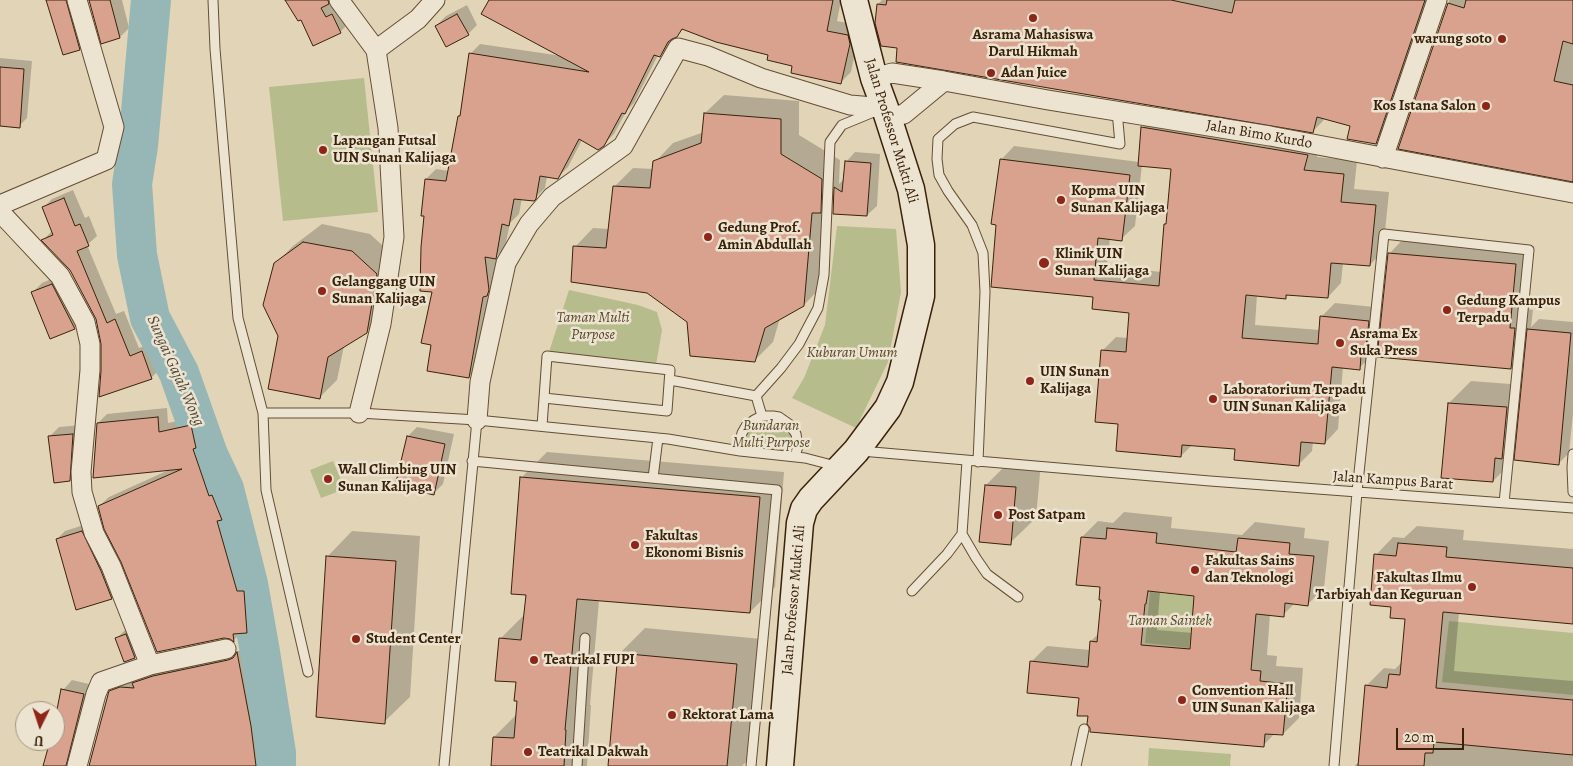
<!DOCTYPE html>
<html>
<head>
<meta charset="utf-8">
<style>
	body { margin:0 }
	#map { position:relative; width:1573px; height:766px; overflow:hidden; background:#e2d4b7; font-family:Alegreya,serif }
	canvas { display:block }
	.north { position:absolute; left:15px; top:701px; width:50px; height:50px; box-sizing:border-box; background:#ece3d0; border:1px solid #a59681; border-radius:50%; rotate:184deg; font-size:14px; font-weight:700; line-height:20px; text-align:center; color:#3a220a }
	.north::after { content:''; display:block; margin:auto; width:18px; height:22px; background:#8f2418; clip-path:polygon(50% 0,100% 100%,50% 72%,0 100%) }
	.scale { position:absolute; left:1396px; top:728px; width:68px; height:22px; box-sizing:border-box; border:2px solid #3a220a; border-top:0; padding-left:6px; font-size:15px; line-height:18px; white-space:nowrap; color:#3a220a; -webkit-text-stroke:4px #ece3d0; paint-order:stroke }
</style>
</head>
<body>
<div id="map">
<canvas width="1573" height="766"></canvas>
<div class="north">U</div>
<div class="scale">20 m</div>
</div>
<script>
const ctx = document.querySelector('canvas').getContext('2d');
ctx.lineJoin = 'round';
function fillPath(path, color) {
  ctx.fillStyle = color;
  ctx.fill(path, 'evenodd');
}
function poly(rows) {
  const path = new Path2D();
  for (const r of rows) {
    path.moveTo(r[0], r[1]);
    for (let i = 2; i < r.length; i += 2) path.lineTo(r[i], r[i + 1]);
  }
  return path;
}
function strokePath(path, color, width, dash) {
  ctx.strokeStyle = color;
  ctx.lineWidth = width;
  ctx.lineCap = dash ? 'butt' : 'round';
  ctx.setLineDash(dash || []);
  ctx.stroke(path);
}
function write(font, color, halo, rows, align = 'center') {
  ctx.font = font + ' Alegreya,serif';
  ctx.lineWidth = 5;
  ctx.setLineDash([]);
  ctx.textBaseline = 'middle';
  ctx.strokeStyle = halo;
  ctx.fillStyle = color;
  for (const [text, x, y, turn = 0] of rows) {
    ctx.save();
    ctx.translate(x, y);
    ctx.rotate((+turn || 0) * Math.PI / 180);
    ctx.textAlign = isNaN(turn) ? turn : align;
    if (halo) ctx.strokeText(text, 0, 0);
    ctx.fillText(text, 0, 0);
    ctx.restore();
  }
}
fillPath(poly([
	[364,78,378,212,283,221,269,87],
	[837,226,896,229,901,292,888,362,856,428,792,398,804,378,825,325],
	[569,290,638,305,657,312,662,330,656,365,549,352],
	[773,416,794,432,794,455,741,449,747,426],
	[333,461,345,489,321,498,310,470],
	[1150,592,1220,599,1218,619,1192,617,1189,648,1145,643],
	[1449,621,1573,633,1573,695,1442,682],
	[1149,748,1231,754,1230,766,1148,766]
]), '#b7bc8c');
fillPath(poly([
	[47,0,78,0,89,39,79,49],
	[90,0,122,0,129,28,120,37],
	[287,0,331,0,350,22,340,32,301,18],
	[490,0,841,0,837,21,857,25,859,33,851,72,841,82,769,54,684,28,675,37,670,46,660,56,658,55,634,103,627,110,614,134,603,145,582,140,568,167,557,178,547,176,545,188,533,200,522,198,519,214,510,223,505,247,496,257,498,279,479,367,469,377,433,344,433,291,426,179,436,169,449,171,459,116,462,114,470,54,480,44,562,56],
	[882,0,1431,0,1386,132,1375,143,1352,125,1324,118,1323,121,1313,131,899,47,878,4],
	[1449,0,1573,0,1573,180,1449,4],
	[467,5,477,25,468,34,436,26,446,16],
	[0,58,32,61,27,118,19,126,0,124],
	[724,95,799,101,799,135,840,160,839,184,845,178,846,162,855,152,880,154,877,206,867,215,835,197,829,203,822,286,804,305,780,318,773,342,754,361,688,321,647,292,575,247,593,228,609,229,614,187,633,168,654,169,655,162,673,143,704,132,705,113],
	[1156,114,1321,141,1317,157,1357,161,1354,189,1389,192,1383,251,1370,265,1343,263,1341,283,1328,297,1289,294,1285,298,1257,295,1255,325,1320,330,1321,317,1335,303,1384,308,1390,253,1408,234,1534,246,1528,309,1533,310,1531,327,1539,319,1573,322,1573,414,1569,453,1559,463,1515,459,1493,481,1449,403,1471,381,1523,385,1526,352,1510,368,1381,338,1374,345,1373,355,1359,368,1343,367,1338,429,1325,443,1313,442,1312,451,1299,464,1236,448,1192,445,1181,456,1120,423,1103,350,1116,337,1128,338,1130,312,1094,295,1001,160,1014,146,1139,162,1143,127],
	[1142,165,1173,168,1168,222,1165,224,1161,272,1107,266,1110,238,1121,239,1135,226],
	[73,190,85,218,89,216,97,236,87,245,116,314,124,311,139,348,152,343,160,369,151,378,102,344,97,319,71,270,43,240,53,230,43,208,52,199],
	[322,224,370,234,394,256,385,314,366,332,344,346,337,380,319,398,275,264,293,246],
	[61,275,84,319,74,328,32,293,42,283],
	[167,408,168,423,201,416,205,438,203,440,218,487,221,486,230,509,227,513,247,582,253,582,256,623,247,632,242,632,234,640,99,506,109,497,171,469,98,423,107,414],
	[82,425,79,470,70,480,50,436,59,427],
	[417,427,454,434,443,484,433,494,408,436],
	[547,452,784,472,775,587,750,612,599,600,590,705,591,705,587,766,492,766,494,737,517,714,517,681,500,639,525,614,527,594,521,478],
	[1011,460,1041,462,1036,518,1010,543,986,485],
	[1124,512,1172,517,1171,528,1242,535,1255,522,1305,528,1304,538,1329,541,1324,588,1308,604,1295,603,1283,615,1270,614,1267,655,1277,656,1276,666,1303,668,1299,718,1283,734,1275,733,1263,746,1089,715,1080,697,1032,661,1047,646,1090,650,1091,641,1099,633,1102,599,1102,586,1082,537,1098,521,1113,523],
	[1160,591,1196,595,1193,633,1157,630],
	[90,523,120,590,111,598,57,539,65,531],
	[1417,526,1464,530,1463,540,1573,549,1573,622,1459,612,1454,671,1573,681,1573,766,1354,766,1360,761,1366,686,1384,668,1395,669,1402,662,1406,618,1392,606,1376,555,1393,537,1404,538],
	[352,531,420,536,410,697,384,722,327,557],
	[645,628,762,639,750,758,742,766,609,766,619,654],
	[126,629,144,647,135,657,117,638],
	[246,645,259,716,265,759,259,766,90,766,111,692,120,682,130,679,138,679,143,674,163,667,239,651],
	[72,680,93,685,80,766,44,766,51,741,55,741,55,726,63,690]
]), '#0003');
strokePath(poly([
	[151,0,138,146,132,184,137,255,150,318,179,373,208,455,224,489,248,584,260,652,276,753,276,766]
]), '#96b7b5', 40);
const building = poly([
	[46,0,66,0,80,50,63,55,46,0],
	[89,0,110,0,120,38,101,44,89,0],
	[285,0,328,0,329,4,321,8,326,17,332,14,341,33,313,46,301,20,298,21,285,0],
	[489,0,833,0,827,31,848,35,850,44,841,84,791,73,792,66,767,60,768,55,716,42,682,29,677,37,672,39,668,42,660,57,654,55,625,114,622,113,604,146,598,150,579,139,558,179,540,176,536,199,534,201,514,199,509,226,502,224,496,259,485,257,489,290,487,296,483,297,469,378,427,371,431,345,421,343,432,292,420,291,421,247,424,216,421,216,425,179,446,181,458,116,460,116,469,53,589,72,481,14,489,0],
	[887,0,1171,0,1232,13,1235,0,1425,0,1376,144,1347,139,1350,126,1317,117,1313,133,896,62,897,48,881,46,875,23,877,4,886,5,887,0],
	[1466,0,1573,0,1573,44,1563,41,1554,81,1573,85,1573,182,1398,149,1448,3,1464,8,1466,0],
	[457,14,469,35,446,47,435,26,457,14],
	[0,67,24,69,20,128,0,126,0,67],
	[704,113,781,119,781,154,822,179,821,213,812,213,804,306,765,328,755,362,690,356,687,322,647,293,571,282,573,246,606,248,613,186,650,188,653,161,701,143,704,113],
	[1141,127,1308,155,1304,170,1344,174,1341,202,1376,205,1370,266,1331,263,1328,298,1286,295,1286,299,1246,295,1242,338,1318,344,1320,316,1369,321,1365,356,1361,355,1360,370,1332,367,1325,444,1301,442,1299,466,1234,460,1235,449,1182,445,1181,457,1116,451,1118,424,1095,422,1101,350,1126,352,1129,313,1092,309,1093,297,991,287,996,225,991,224,1000,159,1130,175,1122,241,1098,238,1094,280,1159,286,1164,224,1166,224,1171,169,1138,166,1141,127],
	[845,161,871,163,867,216,833,214,834,187,842,192,845,161],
	[64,198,75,226,80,224,89,246,77,251,107,323,115,319,130,356,142,351,152,379,99,397,101,371,101,344,96,319,70,270,41,240,53,235,42,207,64,198],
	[303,242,352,251,377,274,367,333,328,357,320,399,268,389,278,336,263,305,274,263,303,242],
	[1388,253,1516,264,1510,328,1515,328,1511,369,1377,357,1388,253],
	[52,284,75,329,50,339,31,292,52,284],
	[1527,329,1571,333,1559,465,1514,460,1527,329],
	[1448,403,1507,407,1502,459,1495,458,1493,482,1441,478,1448,403],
	[158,417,159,432,191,425,196,448,193,449,209,496,212,495,222,520,217,521,237,591,244,591,247,633,233,634,234,642,230,639,224,638,157,652,121,562,104,529,98,506,182,469,93,478,97,423,158,417],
	[73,434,70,481,54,483,48,436,73,434],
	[407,436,445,444,434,495,395,486,407,436],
	[520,477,760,497,750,613,577,599,565,730,566,730,564,766,491,766,493,737,514,738,517,701,514,701,516,682,495,681,499,638,521,640,526,595,511,594,520,477],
	[985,485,1016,487,1011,545,979,542,985,485],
	[1107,528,1157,533,1156,543,1236,552,1238,538,1290,543,1289,554,1314,556,1308,606,1285,603,1284,617,1256,614,1251,670,1261,671,1260,681,1288,684,1283,735,1265,734,1264,747,1090,732,1090,728,1087,724,1088,716,1077,716,1079,698,1027,693,1030,661,1088,667,1090,641,1097,642,1101,600,1099,600,1100,587,1076,585,1081,537,1106,539,1107,528],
	[1148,591,1194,596,1190,649,1141,645,1145,604,1146,604,1148,591],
	[82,531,101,571,112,599,76,610,56,539,82,531],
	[1398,543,1447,547,1446,557,1573,568,1573,624,1443,612,1436,688,1573,700,1573,755,1434,742,1433,753,1425,753,1424,766,1358,766,1365,685,1387,688,1389,674,1400,675,1405,619,1390,618,1391,607,1370,605,1374,554,1396,556,1398,543],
	[326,556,396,561,385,724,316,717,326,556],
	[126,634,135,658,124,662,115,638,126,634],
	[237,652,251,726,256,766,89,766,109,691,120,687,134,688,132,683,153,676,228,660,233,658,237,652],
	[618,653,737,664,727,766,608,766,618,653],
	[61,689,84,694,66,766,43,766,50,741,55,741,55,720,61,689]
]);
fillPath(building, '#d8a28e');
strokePath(building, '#3a220a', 1);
const service = poly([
	[213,0,215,49,238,318,263,413,266,490,308,672],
	[670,380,756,396,781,368,799,344,818,308,824,275,830,142,842,125,876,111],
	[756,396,762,416],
	[263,413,359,413,477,420,668,439,740,451,805,458,836,466],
	[542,426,544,398,667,411,670,370,547,356,544,398],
	[740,451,740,442,742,433,746,426,754,420,762,416,773,416,779,417,789,424,796,434,798,446,795,457],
	[861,451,1210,481,1573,508],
	[1573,454,1572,467,1573,492],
	[472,461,777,490,751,766],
	[967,461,962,534,976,558,987,574,1018,597],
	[978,462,985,292,983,253,972,225,948,191,939,175,937,159,938,139,955,124,973,117,1120,144,1117,111],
	[653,478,658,438],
	[912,591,947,554,962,534],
	[444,766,477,420],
	[577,766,585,638],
	[1076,766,1084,729],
	[1334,766,1357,492,1384,234,1529,250,1504,503]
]);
const minor = poly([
	[339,0,376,50,388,128,394,237,381,324,359,413],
	[376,50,418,19,435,0],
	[874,78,892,73,944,81,1048,100,1270,136,1573,193],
	[887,118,904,114,944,81],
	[1383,158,1437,0],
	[0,205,106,160,114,127,77,0],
	[0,212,60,276,85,322,90,344,90,370,81,472,82,492,94,533,111,566,150,665],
	[477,420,480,382,506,263,529,224,552,197,623,146,678,48,708,56,761,78,850,105,885,108],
	[77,766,96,694,101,682,150,665,226,649]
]);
const secondary = poly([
	[780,766,800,523,804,509,811,499,856,451,888,408,900,382,921,296,921,245,911,189,885,108,874,78,854,0]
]);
strokePath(service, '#644e35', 11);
strokePath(minor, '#644e35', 21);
strokePath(secondary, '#3a220a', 29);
strokePath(service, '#ece3d0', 9);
strokePath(minor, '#ece3d0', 19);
strokePath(secondary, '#ece3d0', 26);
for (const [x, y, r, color] of [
	[1033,18,5,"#8f2418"],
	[1502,39,5,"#8f2418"],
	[991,73,5,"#8f2418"],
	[1486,106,5,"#8f2418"],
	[323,150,5,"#8f2418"],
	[1061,200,5,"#8f2418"],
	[708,237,5,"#8f2418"],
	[1044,263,6,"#8f2418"],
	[322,291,5,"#8f2418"],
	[1447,310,5,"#8f2418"],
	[1340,343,5,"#8f2418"],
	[1030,381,5,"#8f2418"],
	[1213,399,5,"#8f2418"],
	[328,479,5,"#8f2418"],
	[998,515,5,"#8f2418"],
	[635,545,5,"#8f2418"],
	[1195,570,5,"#8f2418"],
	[1472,587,5,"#8f2418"],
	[356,639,5,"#8f2418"],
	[534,660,5,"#8f2418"],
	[1182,700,5,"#8f2418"],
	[672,715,5,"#8f2418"],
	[528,752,5,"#8f2418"]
]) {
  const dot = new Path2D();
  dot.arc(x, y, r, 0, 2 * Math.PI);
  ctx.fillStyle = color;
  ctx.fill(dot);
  strokePath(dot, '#ece3d0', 2);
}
write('bold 15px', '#3a220a', '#ece3d0', [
	["Asrama Mahasiswa",1033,35,"center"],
	["Darul Hikmah",1033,52,"center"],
	["warung soto",1492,39,"right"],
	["Adan Juice",1001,73],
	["Kos Istana Salon",1476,106,"right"],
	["Lapangan Futsal",333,141],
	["UIN Sunan Kalijaga",333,158],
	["Kopma UIN",1071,191],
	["Sunan Kalijaga",1071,208],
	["Gedung Prof.",718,228],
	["Amin Abdullah",718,245],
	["Klinik UIN",1055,254],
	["Sunan Kalijaga",1055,271],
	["Gelanggang UIN",332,282],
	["Sunan Kalijaga",332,299],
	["Gedung Kampus",1457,301],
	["Terpadu",1457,318],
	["Asrama Ex",1350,334],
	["Suka Press",1350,351],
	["UIN Sunan",1040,372],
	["Kalijaga",1040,389],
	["Laboratorium Terpadu",1223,390],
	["UIN Sunan Kalijaga",1223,407],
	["Wall Climbing UIN",338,470],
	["Sunan Kalijaga",338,487],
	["Post Satpam",1008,515],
	["Fakultas",645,536],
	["Ekonomi Bisnis",645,553],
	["Fakultas Sains",1205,561],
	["dan Teknologi",1205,578],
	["Fakultas Ilmu",1462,578,"right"],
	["Tarbiyah dan Keguruan",1462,595,"right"],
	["Student Center",366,639],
	["Teatrikal FUPI",544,660],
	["Convention Hall",1192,691],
	["UIN Sunan Kalijaga",1192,708],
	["Rektorat Lama",682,715],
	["Teatrikal Dakwah",538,752]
], 'left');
write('15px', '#3a220a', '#ece3d0', [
	["Jalan Professor Mukti Ali",891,131,73],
	["Jalan Bimo Kurdo",1259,135,10],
	["Jalan Kampus Barat",1393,481,4],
	["Jalan Professor Mukti Ali",794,600,-85]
]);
write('italic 15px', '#59482a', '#ece3d0', [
	["Taman Multi",593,318],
	["Purpose",593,335],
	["Kuburan Umum",852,353],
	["Bundaran",771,426],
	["Multi Purpose",771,443],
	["Taman Saintek",1170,621]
]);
write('italic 16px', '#514735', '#ece3d0', [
	["Sungai Gajah Wong",175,371,66]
]);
</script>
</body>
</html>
